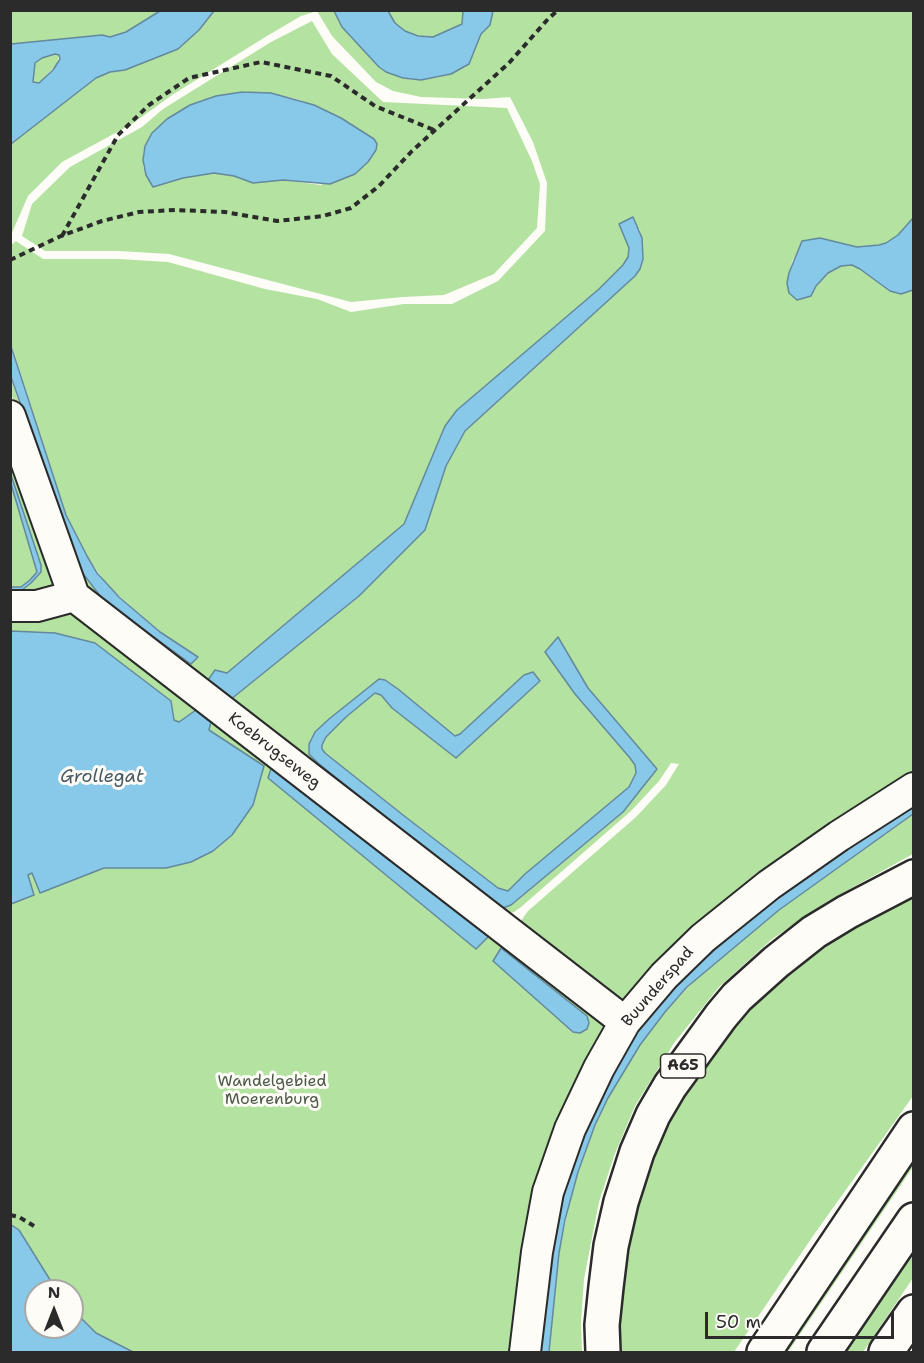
<!DOCTYPE html>
<html>
<head>
<meta charset="utf-8">
<style>
	body { margin:0 }
	#map { position:relative; width:924px; height:1363px; overflow:hidden; background:#fdfcf7; font-family:"Shantell Sans",sans-serif }
	canvas { display:block }
	.frame { position:absolute; inset:0; border:12px solid #2b2b2b; pointer-events:none }
	.north { position:absolute; left:24px; top:1279px; width:60px; height:60px; box-sizing:border-box; background:#fdfcf7; border:2px solid #a9a8a5; border-radius:50%; rotate:0deg; font-size:16px; font-weight:700; line-height:24px; text-align:center; color:#2b2b2b }
	.north::after { content:''; display:block; margin:auto; width:21px; height:27px; background:#2b2b2b; clip-path:polygon(50% 0,100% 100%,50% 72%,0 100%) }
	.scale { position:absolute; left:705px; top:1312px; width:189px; height:27px; box-sizing:border-box; border:3px solid #2b2b2b; border-top:0; padding-left:8px; font-size:18px; line-height:21px; white-space:nowrap; color:#2b2b2b; -webkit-text-stroke:4px #fdfcf7; paint-order:stroke }
</style>
</head>
<body>
<div id="map">
<canvas width="924" height="1363"></canvas>
<div class="frame"></div>
<div class="north">N</div>
<div class="scale">50 m</div>
</div>
<script>
const ctx = document.querySelector('canvas').getContext('2d');
ctx.lineJoin = 'round';
function fillPath(path, color) {
  ctx.fillStyle = color;
  ctx.fill(path, 'evenodd');
}
function poly(rows) {
  const path = new Path2D();
  for (const r of rows) {
    path.moveTo(r[0], r[1]);
    for (let i = 2; i < r.length; i += 2) path.lineTo(r[i], r[i + 1]);
  }
  return path;
}
function strokePath(path, color, width, dash) {
  ctx.strokeStyle = color;
  ctx.lineWidth = width;
  ctx.lineCap = dash ? 'butt' : 'round';
  ctx.setLineDash(dash || []);
  ctx.stroke(path);
}
function write(font, color, halo, rows, align = 'center') {
  ctx.font = font + ' "Shantell Sans",sans-serif';
  ctx.lineWidth = 6;
  ctx.setLineDash([]);
  ctx.textBaseline = 'middle';
  ctx.strokeStyle = halo;
  ctx.fillStyle = color;
  for (const [text, x, y, turn = 0] of rows) {
    ctx.save();
    ctx.translate(x, y);
    ctx.rotate((+turn || 0) * Math.PI / 180);
    ctx.textAlign = isNaN(turn) ? turn : align;
    if (halo) ctx.strokeText(text, 0, 0);
    ctx.fillText(text, 0, 0);
    ctx.restore();
  }
}
fillPath(poly([
	[10,11,160,11,126,32,110,38,102,35,11,44],
	[214,11,334,11,335,14,386,72,412,80,441,77,469,64,481,34,490,25,493,11,913,11,913,218,898,235,886,243,879,245,857,247,820,238,799,248,792,262,787,283,811,296,816,286,828,273,841,266,852,265,860,269,890,291,901,294,913,290,913,778,623,1004,518,925,528,911,636,817,666,785,679,764,671,763,659,781,631,811,521,907,514,912,504,915,92,596,63,546,11,393,10,377,46,478,104,601,178,656,198,657,160,632,107,585,87,556,66,515,11,343,11,245,16,241,43,259,119,259,168,262,265,289,317,299,351,312,404,304,452,304,498,281,545,231,547,183,533,142,510,97,483,99,421,97,393,91,376,82,332,36,317,11,301,16,267,36,172,95,132,124,62,162,28,196,11,235,11,144,96,78,110,72,125,70,178,49,199,30],
	[640,229,643,259,640,269,635,276,465,431,446,466,425,530,359,596,230,700,208,681,215,671,227,673,405,524,445,426,457,410,599,289,623,265,628,257,629,248,626,238],
	[558,637,588,688,657,769,623,812,511,905,447,867,318,763,312,757,308,750,311,738,329,719,385,680,455,736,460,734,533,672,540,682,456,758,392,708,381,695,375,693,346,717,326,737,322,745,322,749,325,753,403,815,498,888,508,891,525,874,629,787,637,773,635,765,630,758,575,694,545,652],
	[388,11,463,11,462,24,433,38,418,36,405,31,395,23],
	[312,21,332,54,383,102,507,108,532,161,540,184,537,228,494,274,444,295,403,297,351,302,169,254,119,251,45,251,22,236,32,204,70,167,142,127,163,109,271,42],
	[242,92,271,93,300,100,341,118,374,139,377,144,321,185,283,180,253,183,234,176,214,173,183,178,153,187,143,167,143,153,152,133,167,119,190,105,216,96],
	[51,55,59,55,57,64,39,83,36,84,32,80,35,63,42,58],
	[10,437,52,575,51,580,61,598,611,1021,518,1352,11,1352],
	[36,1291,72,1291,72,1327,36,1327],
	[913,814,913,854,828,901,772,939,719,987,674,1043,635,1106,614,1156,599,1202,584,1279,581,1321,582,1352,549,1352,559,1253,573,1188,598,1117,613,1088,640,1045,665,1012,694,981,779,910],
	[913,887,913,1096,815,1233,734,1352,612,1352,614,1284,665,1112,775,975],
	[913,1148,913,1167,788,1352,773,1352],
	[913,1247,913,1278,863,1352,842,1352]
]), '#b4e2a1');
const water = poly([
	[160,11,214,11,199,30,178,49,125,70,110,72,96,78,11,144,11,44,102,35,110,37,126,32,160,11],
	[55,54,59,55,60,59,53,70,39,83,33,82,35,63,42,58,55,54],
	[334,11,388,11,395,23,405,31,418,36,433,37,462,24,463,11,493,11,490,25,481,34,469,64,451,74,421,80,403,78,386,72,379,67,342,27,334,11],
	[242,92,271,93,314,105,341,118,374,139,377,144,376,150,368,162,355,174,330,184,283,180,253,183,234,176,214,173,183,178,153,187,146,175,143,160,145,146,152,133,167,119,190,105,216,96,242,92],
	[633,217,642,238,643,259,640,269,635,276,465,431,446,466,425,530,359,596,230,700,208,680,215,670,227,673,404,524,445,426,457,410,599,289,623,265,628,257,629,248,619,224,633,217],
	[913,218,913,290,901,294,890,291,860,269,852,265,841,266,828,273,816,286,811,296,797,300,789,293,787,283,789,273,802,241,820,238,857,247,879,245,886,243,898,235,913,218],
	[10,343,66,515,87,556,97,573,119,597,160,632,198,657,191,664,104,601,78,567,11,377,10,343],
	[10,472,41,565,41,572,31,583,22,590,11,590,11,587,21,587,30,580,37,572,11,484,10,472],
	[11,631,55,633,95,643,171,701,174,720,179,722,196,710,211,722,209,730,264,766,253,805,232,835,213,851,191,862,166,868,104,868,40,893,32,873,28,875,34,895,11,904,11,631],
	[558,637,588,688,657,769,623,812,511,905,503,908,447,867,318,763,309,754,309,744,315,732,329,719,379,679,385,680,398,689,455,736,460,734,524,675,533,672,540,681,456,758,392,708,381,695,375,693,346,717,326,737,322,745,322,749,325,753,403,815,498,888,508,891,525,874,629,787,636,773,635,765,630,758,575,694,545,652,558,637],
	[273,762,489,936,476,949,268,778,273,762],
	[913,801,913,814,779,910,687,987,665,1012,640,1045,608,1098,595,1125,578,1172,565,1220,559,1253,549,1352,538,1352,546,1268,568,1169,622,1054,636,1033,680,979,772,902,913,801],
	[501,948,587,1016,589,1023,587,1029,580,1033,573,1032,493,961,501,948],
	[10,1224,19,1230,57,1291,36,1291,36,1327,72,1327,72,1309,96,1333,133,1352,11,1352,10,1224]
]);
fillPath(water, '#88c8e9');
strokePath(water, '#63899d', 1.5);
const minor = poly([
	[10,416,74,596,625,1022],
	[10,606,37,606,74,596],
	[525,1352,537,1252,548,1192,570,1129,599,1068,625,1022,664,976,703,938,769,885,839,836,914,788]
]);
const motorway = poly([
	[603,1352,602,1325,606,1287,611,1246,621,1202,637,1152,653,1115,670,1086,721,1016,737,997,776,962,814,932,847,912,914,877],
	[764,1352,914,1129],
	[824,1352,914,1220],
	[886,1352,914,1312]
]);
strokePath(minor, '#2b2b2b', 34);
strokePath(motorway, '#2b2b2b', 38);
strokePath(poly([
	[62,236,118,135,149,105,189,78,261,62,331,76,375,106,434,130],
	[10,260,61,236,102,221,139,212,175,210,225,212,277,221,323,216,351,208,379,186,412,151,509,63,548,19,558,10],
	[10,1215,19,1217,34,1226]
]), '#2b2b2b', 4, [6, 4.5]);
strokePath(minor, '#fdfcf7', 30);
strokePath(motorway, '#fdfcf7', 33);
for (const [x, y, w] of [
	[683,1066,45]
]) {
  const box = new Path2D();
  box.roundRect(x - w / 2, y - 12, w, 24, 4.5);
  ctx.fillStyle = '#fdfcf7';
  ctx.fill(box);
  strokePath(box, '#2b2b2b', 1.5);
}
write('bold 15px', '#2b2b2b', null, [
	["A65",683,1066]
]);
write('16px', '#2b2b2b', '#fdfcf7', [
	["Koebrugseweg",274,751,38],
	["Buunderspad",658,987,-49]
]);
write('16px', '#4d5948', '#fdfcf7', [
	["Wandelgebied",272,1082],
	["Moerenburg",272,1100]
]);
write('italic 18px', '#475a64', '#fdfcf7', [
	["Grollegat",102,777]
]);
</script>
</body>
</html>
